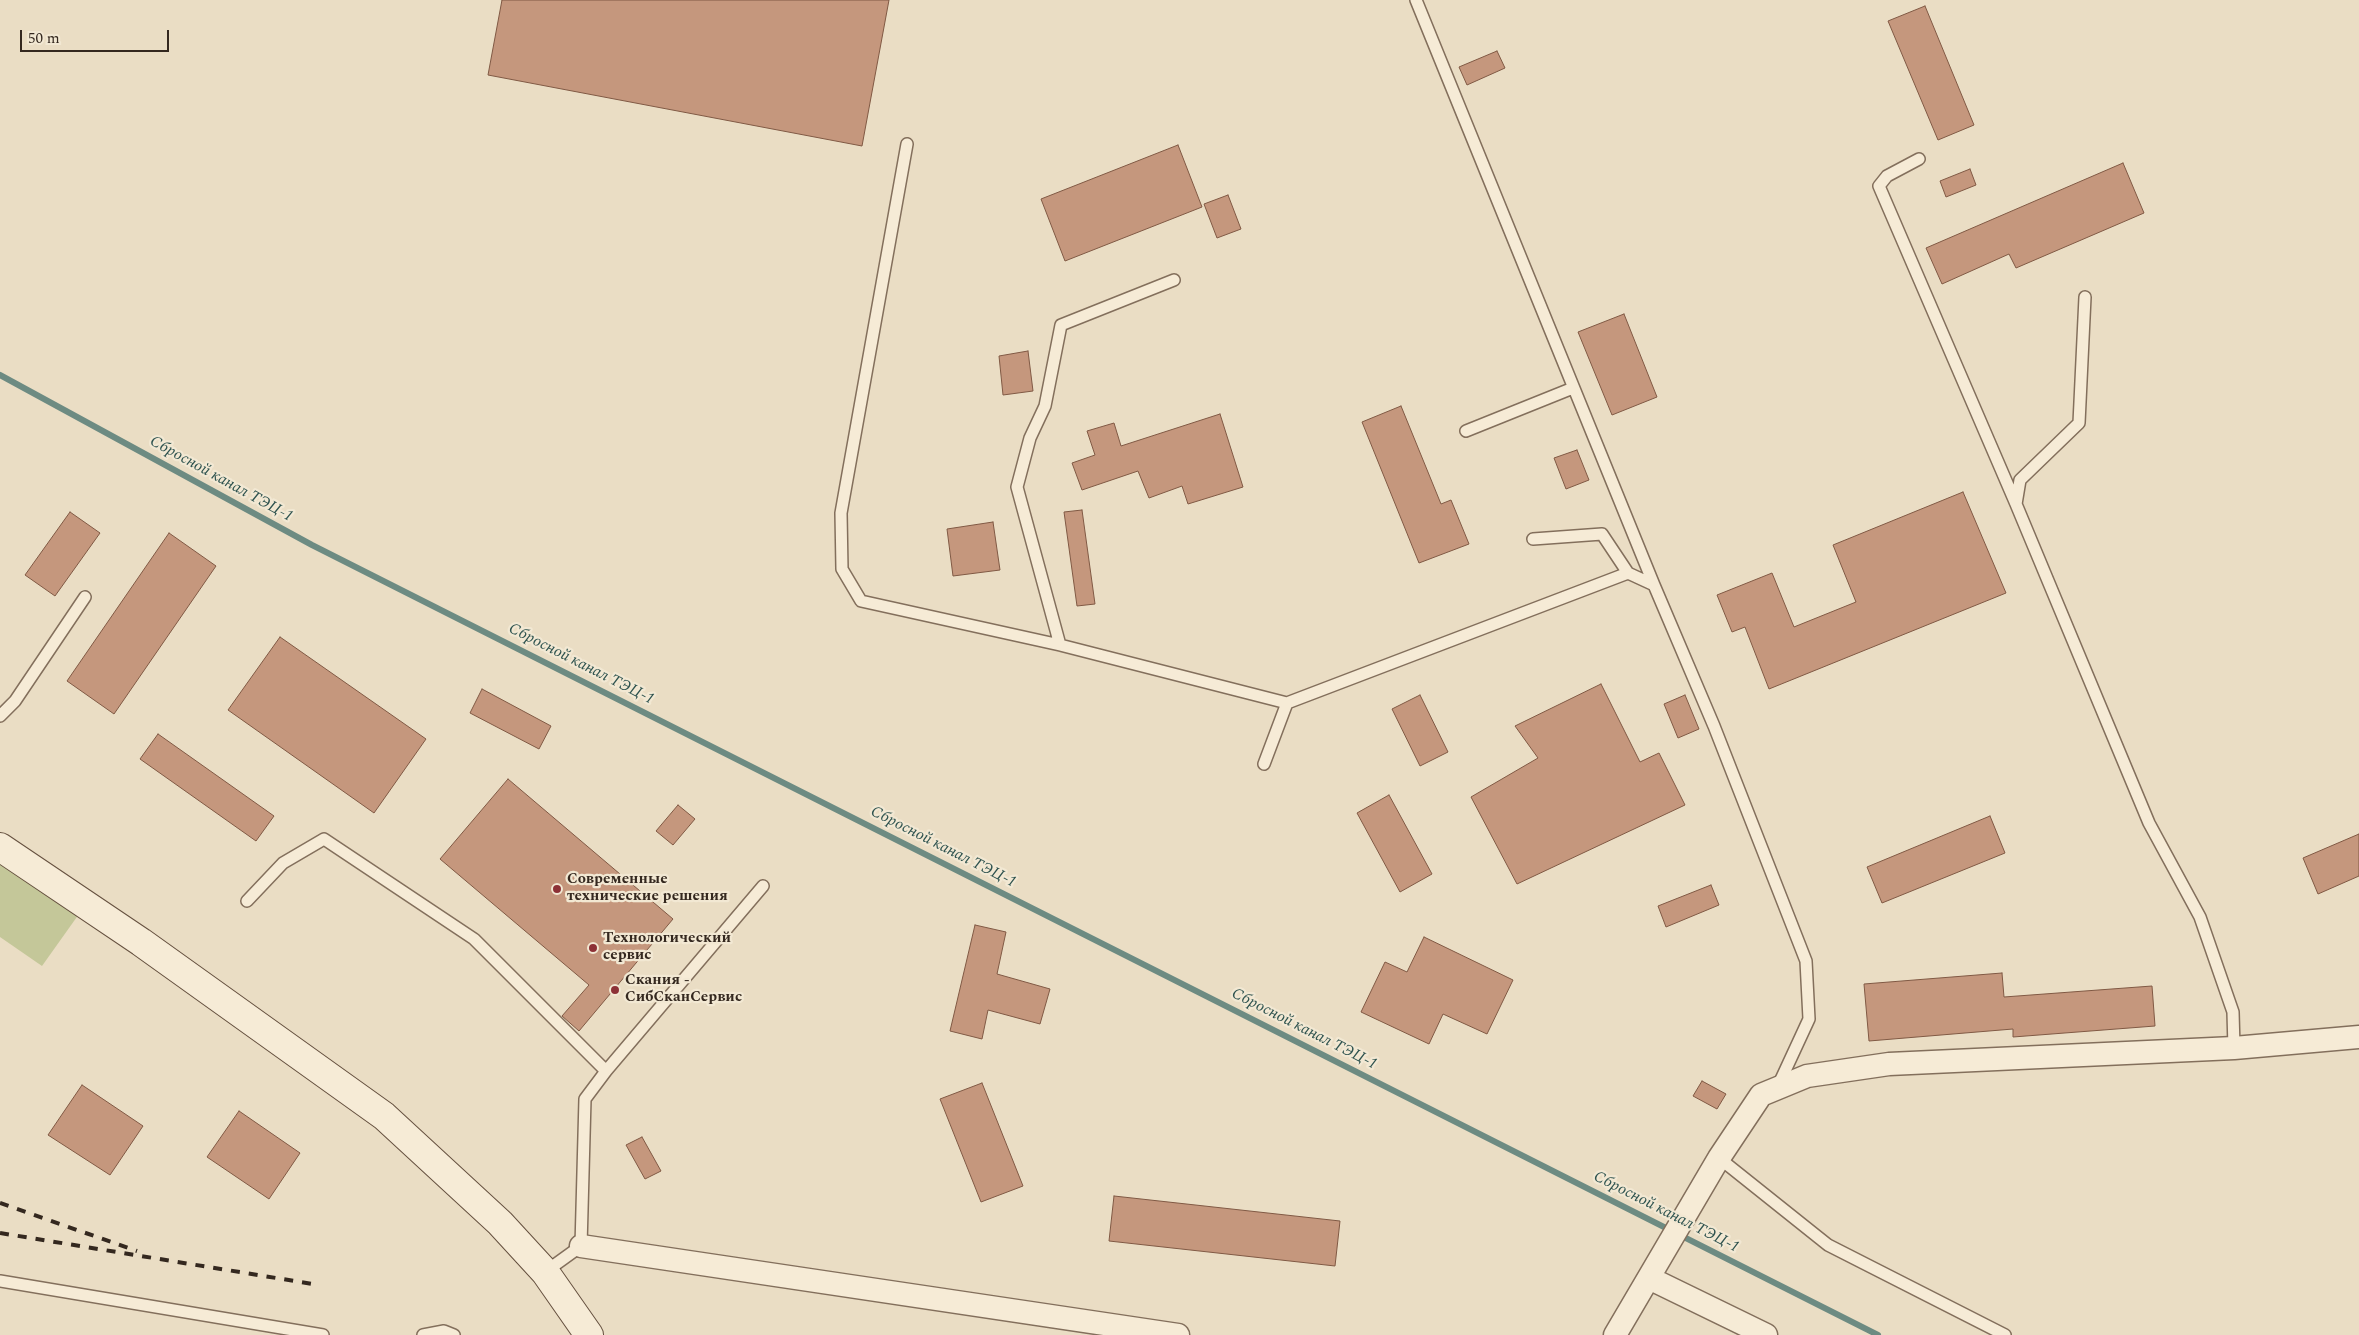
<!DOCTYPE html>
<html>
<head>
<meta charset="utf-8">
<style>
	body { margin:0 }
	#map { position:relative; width:2359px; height:1335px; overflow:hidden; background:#eaddc4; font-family:Spectral,serif }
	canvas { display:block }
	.scale { position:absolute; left:20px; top:30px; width:149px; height:22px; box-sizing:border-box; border:2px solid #34281f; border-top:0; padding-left:6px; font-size:15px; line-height:18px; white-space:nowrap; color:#34281f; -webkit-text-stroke:4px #f2e8d3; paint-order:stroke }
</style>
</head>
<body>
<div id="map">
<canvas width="2359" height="1335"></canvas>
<div class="scale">50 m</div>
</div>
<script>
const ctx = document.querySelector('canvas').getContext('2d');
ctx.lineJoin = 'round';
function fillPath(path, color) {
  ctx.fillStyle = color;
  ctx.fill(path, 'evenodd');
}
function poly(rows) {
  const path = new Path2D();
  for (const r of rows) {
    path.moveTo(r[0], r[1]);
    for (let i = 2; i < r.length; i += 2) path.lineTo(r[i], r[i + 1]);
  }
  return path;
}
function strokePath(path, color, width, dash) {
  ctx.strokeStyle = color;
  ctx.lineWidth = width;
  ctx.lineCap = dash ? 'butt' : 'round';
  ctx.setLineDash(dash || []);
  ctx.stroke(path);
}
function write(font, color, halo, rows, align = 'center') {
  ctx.font = font + ' Spectral,serif';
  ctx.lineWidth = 4.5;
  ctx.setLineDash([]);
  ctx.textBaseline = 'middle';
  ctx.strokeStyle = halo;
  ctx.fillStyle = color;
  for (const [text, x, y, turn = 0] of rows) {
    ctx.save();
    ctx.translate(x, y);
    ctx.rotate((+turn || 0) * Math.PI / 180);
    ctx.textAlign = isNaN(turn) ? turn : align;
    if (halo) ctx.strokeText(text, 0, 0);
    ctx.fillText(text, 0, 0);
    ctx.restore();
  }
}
fillPath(poly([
	[0,861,79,914,42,966,0,937]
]), '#c4c799');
strokePath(poly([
	[0,375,312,545,1878,1335]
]), '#6d8b82', 6);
const building = poly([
	[502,0,889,0,862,146,488,75,502,0],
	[1925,6,1974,125,1938,140,1888,21,1925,6],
	[1497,51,1505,68,1467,85,1459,67,1497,51],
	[1178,145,1202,207,1065,261,1041,199,1178,145],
	[2123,163,2144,213,2016,268,2009,254,1942,284,1926,248,2123,163],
	[1970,169,1976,185,1946,197,1940,181,1970,169],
	[1228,195,1241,229,1217,238,1204,204,1228,195],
	[1624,314,1657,397,1612,415,1578,332,1624,314],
	[1028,351,1033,391,1003,395,999,356,1028,351],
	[1401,406,1441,504,1451,500,1469,544,1419,563,1362,422,1401,406],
	[1220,414,1243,487,1188,504,1182,486,1149,498,1138,471,1082,490,1072,463,1095,455,1087,431,1114,423,1121,446,1220,414],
	[1577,450,1589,480,1566,489,1554,458,1577,450],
	[1963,492,2006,593,1769,689,1745,627,1732,632,1717,595,1772,573,1794,627,1856,602,1833,545,1963,492],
	[1082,510,1095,604,1077,606,1064,512,1082,510],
	[70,512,100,533,55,596,25,575,70,512],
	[993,522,1000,570,953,576,947,529,993,522],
	[169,533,216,566,114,714,67,681,169,533],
	[280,637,426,739,374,813,228,710,280,637],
	[1601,684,1640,762,1659,753,1685,805,1517,884,1471,797,1538,758,1515,726,1601,684],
	[482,689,551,726,539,749,470,713,482,689],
	[1420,695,1448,752,1420,766,1392,709,1420,695],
	[1685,695,1699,729,1678,738,1664,704,1685,695],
	[158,734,274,816,256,841,140,759,158,734],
	[508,779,673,919,579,1031,562,1016,589,985,440,859,508,779],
	[1389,795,1432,874,1400,892,1357,813,1389,795],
	[678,805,695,819,673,845,656,831,678,805],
	[1990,816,2005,853,1882,903,1867,867,1990,816],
	[2359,834,2359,876,2318,894,2303,858,2359,834],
	[1711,885,1719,905,1666,927,1658,906,1711,885],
	[975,925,1006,932,997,974,1050,989,1040,1024,988,1010,982,1039,950,1031,975,925],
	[1424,937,1513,980,1487,1034,1443,1014,1429,1044,1361,1012,1385,962,1407,972,1424,937],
	[2002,973,2004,997,2152,986,2155,1026,2013,1037,2013,1029,1869,1041,1864,984,2002,973],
	[1702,1081,1726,1094,1717,1109,1693,1096,1702,1081],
	[982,1083,1023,1186,981,1202,940,1099,982,1083],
	[82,1085,143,1126,110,1175,48,1135,82,1085],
	[239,1111,300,1153,269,1199,207,1157,239,1111],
	[642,1137,661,1171,645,1179,626,1145,642,1137],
	[1114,1196,1340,1221,1335,1266,1109,1241,1114,1196]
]);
fillPath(building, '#c5977d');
strokePath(building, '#805944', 1);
const lane = poly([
	[1416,0,1654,585,1714,726,1806,961,1809,1019,1778,1086],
	[907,144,841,513,842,569,861,601,1060,645,1287,703,1628,573,1654,585],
	[1919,159,1887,176,1879,186,2016,504,2149,823,2200,917,2233,1012,2234,1048],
	[1466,431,1573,388],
	[2016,504,2020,480,2079,423,2085,297],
	[1533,539,1602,534,1628,573],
	[1060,645,1017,487,1030,438,1045,406,1061,325,1174,280],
	[0,716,15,701,85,597],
	[1264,764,1287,703],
	[247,901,283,863,324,839,474,939,606,1071],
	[1719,1158,1828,1245,2005,1335],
	[545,1272,581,1246,585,1099,606,1071,763,886],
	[0,1281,323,1335],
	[423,1335,444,1331,454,1335]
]);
const street = poly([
	[581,1246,1178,1335],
	[1649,1278,1766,1335],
	[1615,1335,1719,1158,1761,1095,1778,1088,1807,1076,1889,1064,2234,1048,2359,1037]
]);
const secondary = poly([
	[0,847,141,942,384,1116,500,1223,545,1272,589,1335]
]);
strokePath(lane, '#836f5c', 14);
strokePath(street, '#836f5c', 25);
strokePath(secondary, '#65503f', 30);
strokePath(lane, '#f6ebd6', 11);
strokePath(street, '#f6ebd6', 22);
strokePath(secondary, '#f6ebd6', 28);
strokePath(poly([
	[0,1203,137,1251],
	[0,1233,319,1285]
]), '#34281f', 4, [9, 9]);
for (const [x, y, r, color] of [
	[557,889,5,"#8d3136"],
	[593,948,5,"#8d3136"],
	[615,990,5,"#8d3136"]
]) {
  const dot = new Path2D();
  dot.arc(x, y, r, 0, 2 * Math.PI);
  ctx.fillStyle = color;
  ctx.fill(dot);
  strokePath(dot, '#f2e8d3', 2);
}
write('bold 15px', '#34281f', '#f2e8d3', [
	["Современные",567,880],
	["технические решения",567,897],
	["Технологический",603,939],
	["сервис",603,956],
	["Скания -",625,981],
	["СибСканСервис",625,998]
], 'left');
write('italic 16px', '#2f534f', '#f2e8d3', [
	["Сбросной канал ТЭЦ-1",221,480,29],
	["Сбросной канал ТЭЦ-1",581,665,27],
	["Сбросной канал ТЭЦ-1",943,848,27],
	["Сбросной канал ТЭЦ-1",1304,1030,27],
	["Сбросной канал ТЭЦ-1",1666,1213,27]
]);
</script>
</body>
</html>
